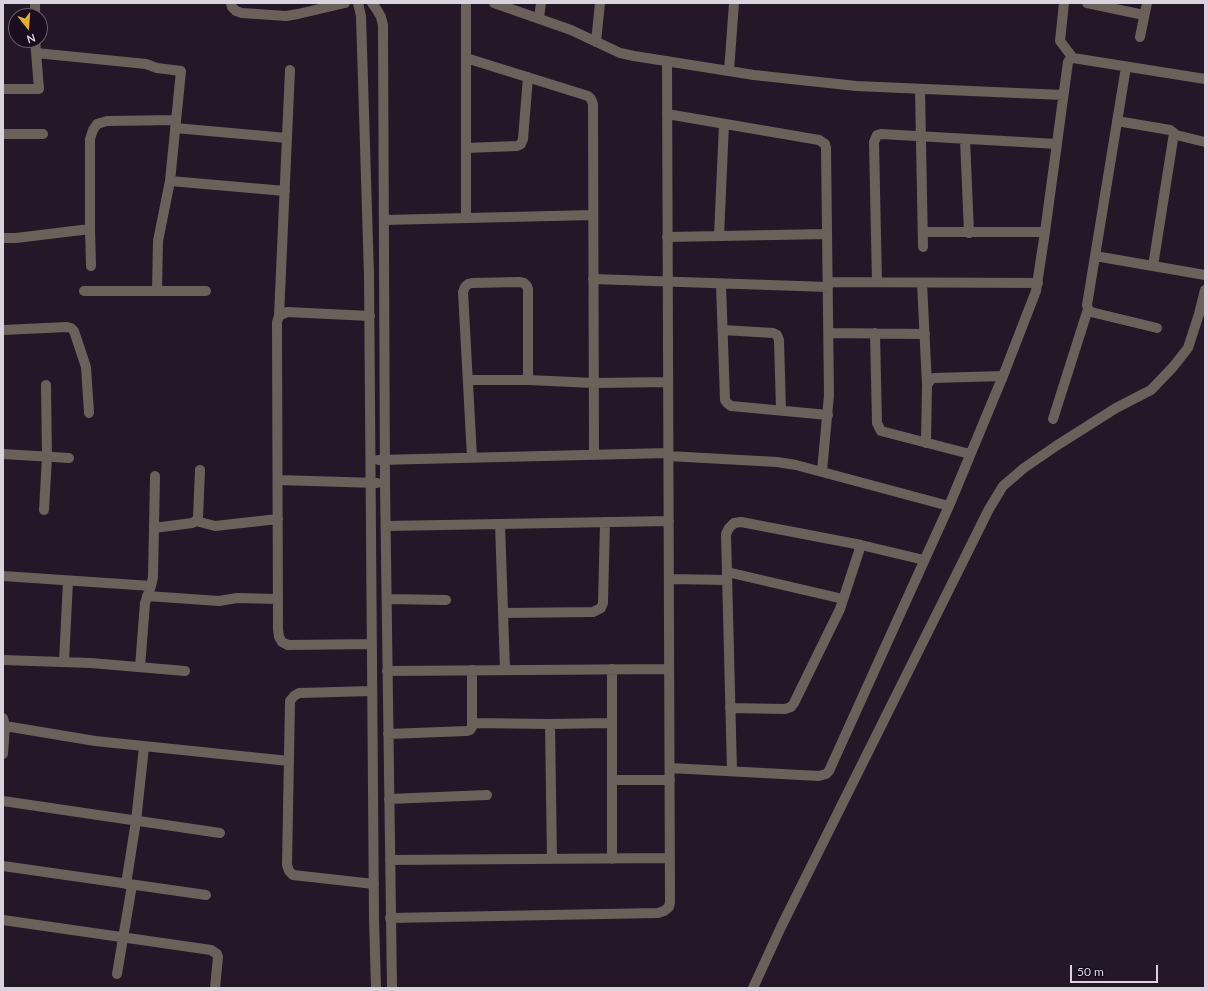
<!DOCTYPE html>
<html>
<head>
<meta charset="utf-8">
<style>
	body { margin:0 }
	#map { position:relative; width:1208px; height:991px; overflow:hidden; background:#241728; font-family:Lato,sans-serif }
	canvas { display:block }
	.frame { position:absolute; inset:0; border:4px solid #dad2dd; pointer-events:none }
	.north { position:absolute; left:8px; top:8px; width:40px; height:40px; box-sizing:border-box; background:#1a0e1e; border:1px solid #675c6a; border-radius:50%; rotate:163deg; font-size:11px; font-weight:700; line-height:16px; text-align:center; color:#dad2dd }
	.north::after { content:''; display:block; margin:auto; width:14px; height:18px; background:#e0b034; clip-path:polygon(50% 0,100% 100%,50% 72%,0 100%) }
	.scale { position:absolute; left:1070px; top:965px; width:88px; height:18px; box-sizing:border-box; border:2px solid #dad2dd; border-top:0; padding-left:5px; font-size:12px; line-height:14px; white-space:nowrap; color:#dad2dd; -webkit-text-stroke:3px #1a0e1e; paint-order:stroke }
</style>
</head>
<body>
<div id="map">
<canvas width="1208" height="991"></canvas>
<div class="frame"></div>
<div class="north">N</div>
<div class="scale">50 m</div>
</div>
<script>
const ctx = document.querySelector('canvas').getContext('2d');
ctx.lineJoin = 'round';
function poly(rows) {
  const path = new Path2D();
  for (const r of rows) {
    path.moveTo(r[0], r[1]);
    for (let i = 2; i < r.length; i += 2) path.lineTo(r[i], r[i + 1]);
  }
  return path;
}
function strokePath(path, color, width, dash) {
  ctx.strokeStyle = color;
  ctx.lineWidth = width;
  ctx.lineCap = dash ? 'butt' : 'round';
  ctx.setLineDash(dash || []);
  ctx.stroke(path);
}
strokePath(poly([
	[35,3,35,16],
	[231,3,232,7,236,11,242,13,286,16,298,14,345,3],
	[358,3,361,16,369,275,374,919,376,988],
	[372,3,377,10,381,17,383,25,385,482,392,988],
	[494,3,571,30,620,53,634,56,754,75,856,86,1063,95],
	[1064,3,1060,41,1073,58],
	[1087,3,1144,15],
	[539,18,541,3],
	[1140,37,1147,3],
	[596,42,600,3],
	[36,53,146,64,157,68,181,71,170,181,158,241,157,291],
	[466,58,588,96,591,99,593,104,594,455],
	[1126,67,1087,305,1088,309,1091,312,1157,328],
	[729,71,734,3],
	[3,89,39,89,35,40],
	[920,89,923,247],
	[667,114,819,140,825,144,826,148,829,395,822,471],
	[1117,121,1170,130,1174,133,1153,266],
	[175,128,287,138],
	[1174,133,1176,135,1205,142],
	[3,134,43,134],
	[965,139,969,233],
	[466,148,517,146,521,144,523,139,528,77],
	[170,181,285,191],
	[466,218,466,3],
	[384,220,593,215],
	[923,232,1045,232],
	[719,236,724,124],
	[667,237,827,234],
	[3,238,16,238,90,229],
	[1095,256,1205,275],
	[91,266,90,229,90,139,93,130,97,124,107,121,176,120],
	[593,279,828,287],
	[828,282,1038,283],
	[877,282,874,142,877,135,881,134,1057,144],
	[922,283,927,385],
	[721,284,725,400,727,403,731,406,828,415],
	[84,291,206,291],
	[279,316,290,70],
	[370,316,287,312,279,316,277,322,278,629,279,637,282,642,288,645,372,644],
	[3,330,67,327,71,328,74,331,86,367,89,413],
	[723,330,773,333,777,335,779,340,781,410],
	[829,333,925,334],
	[875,333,877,423,881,431,970,454],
	[468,380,528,380,594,383,668,382],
	[1053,419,1088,309],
	[926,443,927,385,931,379,934,378,1003,376],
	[3,454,69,458],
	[668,456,777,462,796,465,949,506],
	[472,457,463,292,465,287,468,284,472,283,519,282,524,283,527,286,528,289,528,380],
	[378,460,668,453],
	[278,480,377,483],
	[44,510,47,457,46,385],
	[196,521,215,526,278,519],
	[500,524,505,670],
	[386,526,669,521],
	[154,528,192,523,196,521,198,517,200,470],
	[727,572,843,599],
	[3,576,151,586],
	[669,579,727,580],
	[147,596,219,601,237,598,278,599],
	[387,599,446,600],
	[503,613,593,612,601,608,603,603,605,522],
	[3,660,91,663,185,671],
	[64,662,68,581],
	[140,667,145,603,151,586,153,577,155,476],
	[612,669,612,859],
	[387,671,669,669],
	[372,691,299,693,294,696,290,701,287,865,289,871,293,875,374,884],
	[730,708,785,709,791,707,794,703,840,609,861,545],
	[3,718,5,726,3,754],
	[472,723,550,724,612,723],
	[550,724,552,859],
	[5,726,95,741,289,761],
	[388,734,467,731,470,730,472,727,472,670],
	[670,768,819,776,826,774,829,771,949,506,1003,376,1036,291,1045,232,1068,62,1070,59,1073,58,1205,79],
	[732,771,726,534,729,528,734,523,741,522,861,545,924,560],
	[612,780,670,780],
	[389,799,487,795],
	[3,801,220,833],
	[390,860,670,858],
	[3,866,206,895],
	[126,884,136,821,144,747],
	[390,918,658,913,664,911,669,907,670,902,667,61],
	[3,920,211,950,217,954,218,957,215,988],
	[117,974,132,885],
	[753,988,781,927,989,509,1003,486,1024,468,1056,446,1116,408,1151,390,1173,367,1188,348,1199,314,1205,290]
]), '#6b615b', 10);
</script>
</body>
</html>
